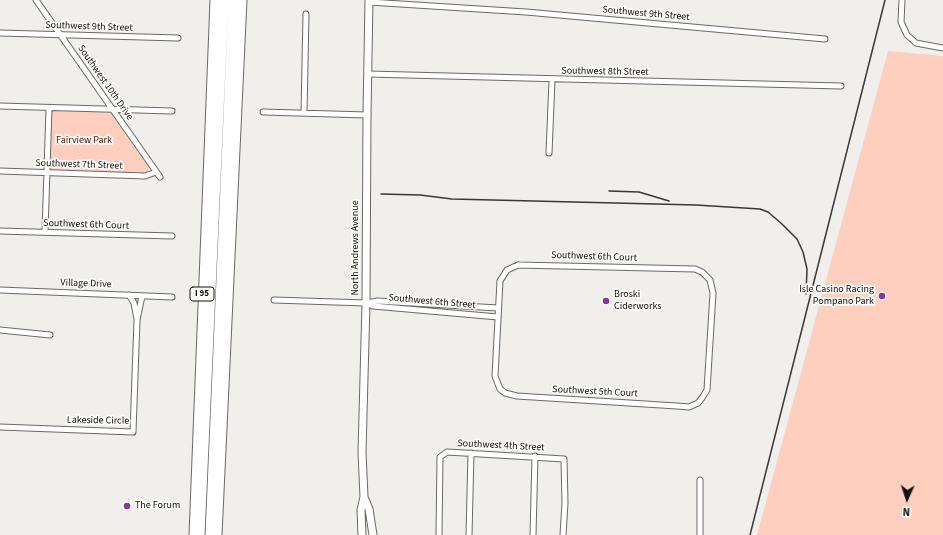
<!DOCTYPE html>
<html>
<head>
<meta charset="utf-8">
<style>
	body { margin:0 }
	#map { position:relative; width:943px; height:535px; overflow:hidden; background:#f0efeb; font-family:"Source Sans 3",sans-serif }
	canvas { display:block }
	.north { position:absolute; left:887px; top:479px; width:40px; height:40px; -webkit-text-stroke:3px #fdfcf9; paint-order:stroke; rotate:183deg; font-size:11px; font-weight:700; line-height:16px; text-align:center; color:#121110 }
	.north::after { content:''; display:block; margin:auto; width:14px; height:18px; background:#121110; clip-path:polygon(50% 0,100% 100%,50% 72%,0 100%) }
</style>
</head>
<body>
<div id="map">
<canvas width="943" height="535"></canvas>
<div class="north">N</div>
</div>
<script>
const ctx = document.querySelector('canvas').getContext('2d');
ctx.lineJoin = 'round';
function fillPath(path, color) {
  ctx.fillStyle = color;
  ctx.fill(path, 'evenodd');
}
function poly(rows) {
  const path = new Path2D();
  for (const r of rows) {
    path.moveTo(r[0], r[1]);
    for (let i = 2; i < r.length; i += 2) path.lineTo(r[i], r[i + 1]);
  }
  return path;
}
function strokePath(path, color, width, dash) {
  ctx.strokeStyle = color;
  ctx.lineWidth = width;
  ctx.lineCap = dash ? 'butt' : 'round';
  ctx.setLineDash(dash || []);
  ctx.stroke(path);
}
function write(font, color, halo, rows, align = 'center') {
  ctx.font = font + ' "Source Sans 3",sans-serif';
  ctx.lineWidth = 3.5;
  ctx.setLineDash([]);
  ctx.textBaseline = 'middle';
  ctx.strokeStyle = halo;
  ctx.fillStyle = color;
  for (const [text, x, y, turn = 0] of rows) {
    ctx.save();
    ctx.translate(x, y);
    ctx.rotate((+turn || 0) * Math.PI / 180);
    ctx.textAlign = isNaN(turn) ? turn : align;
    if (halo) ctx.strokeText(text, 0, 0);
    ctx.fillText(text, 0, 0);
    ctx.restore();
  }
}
fillPath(poly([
	[888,51,943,56,943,535,757,535],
	[51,110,110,111,149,166,149,169,146,173,49,169]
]), '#fecfbf');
const minor = poly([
	[36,0,160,177],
	[902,0,901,22,907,35,916,43,943,48],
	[369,2,526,12,825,39],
	[0,33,178,38],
	[368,74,841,86],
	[0,106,172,111],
	[263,112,367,115],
	[304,113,306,14],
	[549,153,552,80],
	[0,171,145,176,156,172],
	[0,231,172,236],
	[45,232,49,108],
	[518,265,695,269,702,272,710,280,713,293,707,390,702,398,698,403,689,407,677,406,517,396,505,393,500,389,495,376,500,281,507,270,518,265],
	[0,290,172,297],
	[129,295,134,303,137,319],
	[274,300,366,303,378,301,498,308],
	[367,303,373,306,498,317],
	[0,330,50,335],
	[0,427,133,432,137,320,142,296],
	[439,535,440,457,447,452,564,459,565,503,563,535],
	[469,535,471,453],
	[533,535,535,456],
	[700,535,700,480]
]);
const secondary = poly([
	[364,497,369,509,373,535],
	[362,535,361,510,364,497,362,452,366,303,367,115,369,0]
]);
const motorway = poly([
	[194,535,215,0],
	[200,535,224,0],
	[210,535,233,0],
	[217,535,242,0]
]);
strokePath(minor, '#6a6965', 7);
strokePath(secondary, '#6a6965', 9);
strokePath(motorway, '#6a6965', 11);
strokePath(minor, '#fff', 5);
strokePath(secondary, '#fff', 7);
strokePath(motorway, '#fff', 9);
strokePath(poly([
	[609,191,639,192,669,201],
	[381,194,420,195,452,199,696,205,760,209,768,212,782,224,797,239,803,252,807,269,806,294],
	[750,535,885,0]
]), '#393837', 1.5);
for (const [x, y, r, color] of [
	[882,296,4,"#8a33a1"],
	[606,301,4,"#8a33a1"],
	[127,506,4,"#8a33a1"]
]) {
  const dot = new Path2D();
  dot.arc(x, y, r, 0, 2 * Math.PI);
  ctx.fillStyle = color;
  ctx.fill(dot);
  strokePath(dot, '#fdfcf9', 1.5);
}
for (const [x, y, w] of [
	[202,294,24]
]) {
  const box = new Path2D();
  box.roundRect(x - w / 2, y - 7, w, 14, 3);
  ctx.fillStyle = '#fdfcf9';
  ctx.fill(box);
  strokePath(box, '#121110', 1);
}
write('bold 9px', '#121110', null, [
	["I 95",202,294]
]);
write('10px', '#121110', '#fdfcf9', [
	["Southwest 9th Street",646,14,5],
	["Southwest 9th Street",89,27,2],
	["Southwest 8th Street",605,72,1],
	["Southwest 10th Drive",105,83,55],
	["Southwest 7th Street",79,165,2],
	["Southwest 6th Court",86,225,2],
	["North Andrews Avenue",356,248,-90],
	["Southwest 6th Court",594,257,2],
	["Village Drive",86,284,2],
	["Southwest 6th Street",432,302,5],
	["Southwest 5th Court",595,392,3],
	["Lakeside Circle",98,421,1],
	["Southwest 4th Street",501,446,3]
]);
write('10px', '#4b1502', '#fdfcf9', [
	["Fairview Park",84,141]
]);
write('10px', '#121110', '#fdfcf9', [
	["Isle Casino Racing",874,290,"right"],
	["Pompano Park",874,302,"right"],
	["Broski",614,295],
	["Ciderworks",614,307],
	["The Forum",135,506]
], 'left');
</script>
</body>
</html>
